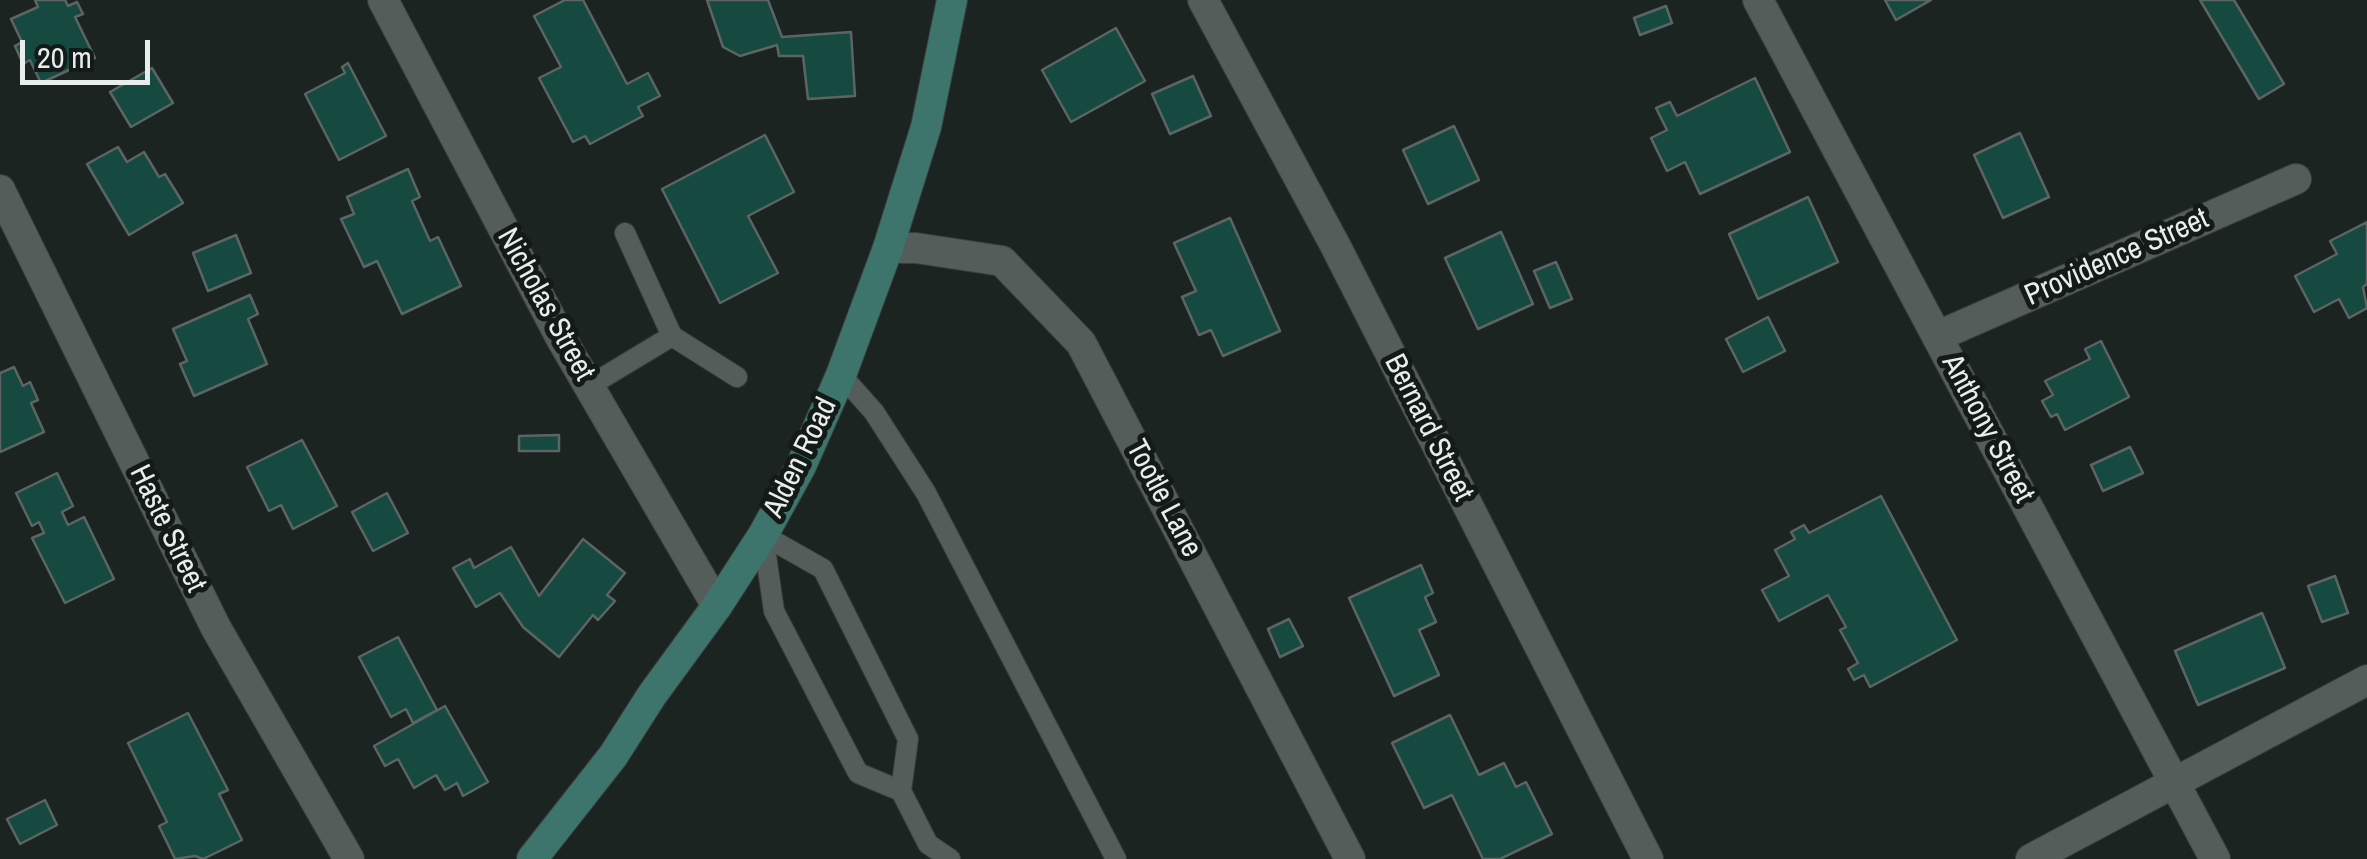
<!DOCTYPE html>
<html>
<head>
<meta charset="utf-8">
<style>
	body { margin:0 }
	#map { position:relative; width:2367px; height:859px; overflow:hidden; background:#1c2422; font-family:"Archivo Narrow",sans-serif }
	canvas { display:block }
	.scale { position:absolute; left:20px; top:40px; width:130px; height:45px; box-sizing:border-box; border:5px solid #e8eeec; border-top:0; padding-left:12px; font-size:30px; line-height:35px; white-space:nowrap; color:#e8eeec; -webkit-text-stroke:8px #131a18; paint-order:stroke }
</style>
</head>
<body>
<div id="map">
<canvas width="2367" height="859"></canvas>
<div class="scale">20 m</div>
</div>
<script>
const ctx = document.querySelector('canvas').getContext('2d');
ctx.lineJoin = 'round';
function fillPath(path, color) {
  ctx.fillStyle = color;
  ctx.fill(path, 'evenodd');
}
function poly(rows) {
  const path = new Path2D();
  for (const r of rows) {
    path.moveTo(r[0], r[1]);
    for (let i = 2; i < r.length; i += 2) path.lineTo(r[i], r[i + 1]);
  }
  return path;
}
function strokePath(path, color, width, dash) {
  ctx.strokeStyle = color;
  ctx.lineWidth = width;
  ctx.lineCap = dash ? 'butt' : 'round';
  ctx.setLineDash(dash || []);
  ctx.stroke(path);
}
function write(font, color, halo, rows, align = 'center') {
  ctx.font = font + ' "Archivo Narrow",sans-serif';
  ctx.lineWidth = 10;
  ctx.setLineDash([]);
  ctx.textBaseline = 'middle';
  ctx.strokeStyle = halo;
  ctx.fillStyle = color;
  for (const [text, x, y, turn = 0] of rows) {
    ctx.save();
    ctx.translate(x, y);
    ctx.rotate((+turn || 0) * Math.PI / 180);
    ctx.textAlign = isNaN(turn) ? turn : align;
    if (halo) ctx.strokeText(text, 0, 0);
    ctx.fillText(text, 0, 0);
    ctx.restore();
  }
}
const building = poly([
	[35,0,65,0,68,6,77,2,83,14,75,17,95,58,41,83,30,60,23,64,15,46,22,42,11,19,38,7,35,0],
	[565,0,583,0,627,84,648,73,660,96,638,107,643,116,590,144,585,136,573,142,539,78,561,67,534,16,565,0],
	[707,0,768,0,782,37,851,32,855,96,808,99,803,56,779,56,777,45,740,56,723,47,707,0],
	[1885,0,1931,0,1896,20,1885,0],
	[2200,0,2234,0,2284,84,2259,99,2200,0],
	[1666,6,1672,23,1640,35,1634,18,1666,6],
	[1116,28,1145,81,1071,122,1042,70,1116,28],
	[348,63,386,136,339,160,305,94,345,73,342,67,348,63],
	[152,68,173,103,131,127,110,92,152,68],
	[1193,76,1211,116,1170,134,1152,94,1193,76],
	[1755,78,1790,152,1700,194,1685,162,1667,171,1651,138,1667,130,1656,108,1670,102,1677,116,1755,78],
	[1454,126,1479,180,1428,204,1403,150,1454,126],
	[2020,133,2049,197,2003,218,1974,155,2020,133],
	[765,135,794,192,748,216,778,273,720,303,662,189,765,135],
	[118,147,127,162,144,152,159,177,165,174,183,203,129,235,87,164,118,147],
	[408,169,420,197,412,201,430,241,438,237,461,286,402,314,377,261,364,267,341,219,354,214,347,197,408,169],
	[1808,197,1838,262,1758,299,1729,234,1808,197],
	[1230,218,1280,331,1223,356,1211,330,1199,335,1182,297,1196,291,1174,243,1230,218],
	[2367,222,2367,284,2363,287,2367,308,2349,318,2339,299,2314,312,2295,276,2337,254,2330,241,2367,222],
	[1501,232,1533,304,1478,329,1445,258,1501,232],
	[236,235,251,273,208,291,193,253,236,235],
	[1556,262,1572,299,1550,308,1534,271,1556,262],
	[250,295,258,314,248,319,267,364,194,396,180,364,187,361,173,329,250,295],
	[1768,317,1785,351,1743,372,1726,339,1768,317],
	[2101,341,2129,397,2065,430,2057,414,2051,417,2042,401,2053,395,2045,381,2090,359,2085,349,2101,341],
	[14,367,23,386,30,382,38,400,31,403,44,432,0,452,0,373,14,367],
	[559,435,559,451,519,451,519,436,559,435],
	[302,440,337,506,293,529,281,505,269,511,247,467,302,440],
	[2130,447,2143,473,2103,491,2091,465,2130,447],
	[57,473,73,506,62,512,68,525,84,517,114,579,65,603,32,538,44,533,39,522,32,526,16,493,57,473],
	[387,493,408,533,373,551,352,512,387,493],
	[1881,496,1957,640,1870,687,1864,675,1854,680,1848,669,1858,663,1840,630,1846,627,1828,595,1779,621,1762,590,1789,576,1775,550,1795,539,1791,532,1804,525,1809,533,1881,496],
	[583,539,625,573,607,595,615,601,598,620,593,615,559,657,523,627,500,593,476,607,453,568,470,559,474,568,511,547,539,596,583,539],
	[1421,565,1433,593,1425,597,1436,622,1419,630,1439,675,1394,696,1349,598,1421,565],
	[2335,576,2348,613,2322,622,2308,586,2335,576],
	[2262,613,2285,668,2198,705,2175,651,2262,613],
	[1289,619,1303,646,1280,657,1268,629,1289,619],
	[398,637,437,710,413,723,406,709,391,717,359,657,398,637],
	[445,706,488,782,463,796,457,783,445,790,436,775,414,788,398,759,385,766,374,746,445,706],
	[188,713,228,790,219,794,242,840,203,859,195,856,175,859,159,826,167,822,128,743,188,713],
	[1450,715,1479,775,1504,763,1516,787,1526,782,1552,834,1500,859,1483,859,1452,795,1424,808,1392,743,1450,715],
	[45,800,57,825,20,844,7,819,45,800]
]);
fillPath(building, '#16493f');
strokePath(building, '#5c6563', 2.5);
const lane = poly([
	[672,336,737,377],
	[841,375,874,412,926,493,1116,859],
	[589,386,672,336,625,233],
	[763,535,823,569,908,739,901,791,928,844,950,859],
	[763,535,774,611,858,773,901,791]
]);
const street = poly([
	[383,0,562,340,717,606],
	[1203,0,1335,245,1648,859],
	[1758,0,2215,859],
	[0,190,216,628,349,859],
	[888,248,916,248,1002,261,1081,343,1350,859],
	[1938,336,2296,179],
	[2031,859,2367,680]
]);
const secondary = poly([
	[532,859,613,756,652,695,717,606,763,535,801,466,841,375,888,248,926,127,952,0]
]);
strokePath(lane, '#383e3c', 22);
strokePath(street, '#383e3c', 32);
strokePath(secondary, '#383e3c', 32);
strokePath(lane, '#545d5a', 20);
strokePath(street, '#545d5a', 30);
strokePath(secondary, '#3d756c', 30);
write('30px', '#e8eeec', '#131a18', [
	["Providence Street",2117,258,-24],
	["Nicholas Street",545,305,61],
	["Bernard Street",1428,428,63],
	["Anthony Street",1987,429,62],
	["Alden Road",801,458,-64],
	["Tootle Lane",1163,499,62],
	["Haste Street",167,529,64]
]);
</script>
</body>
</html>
